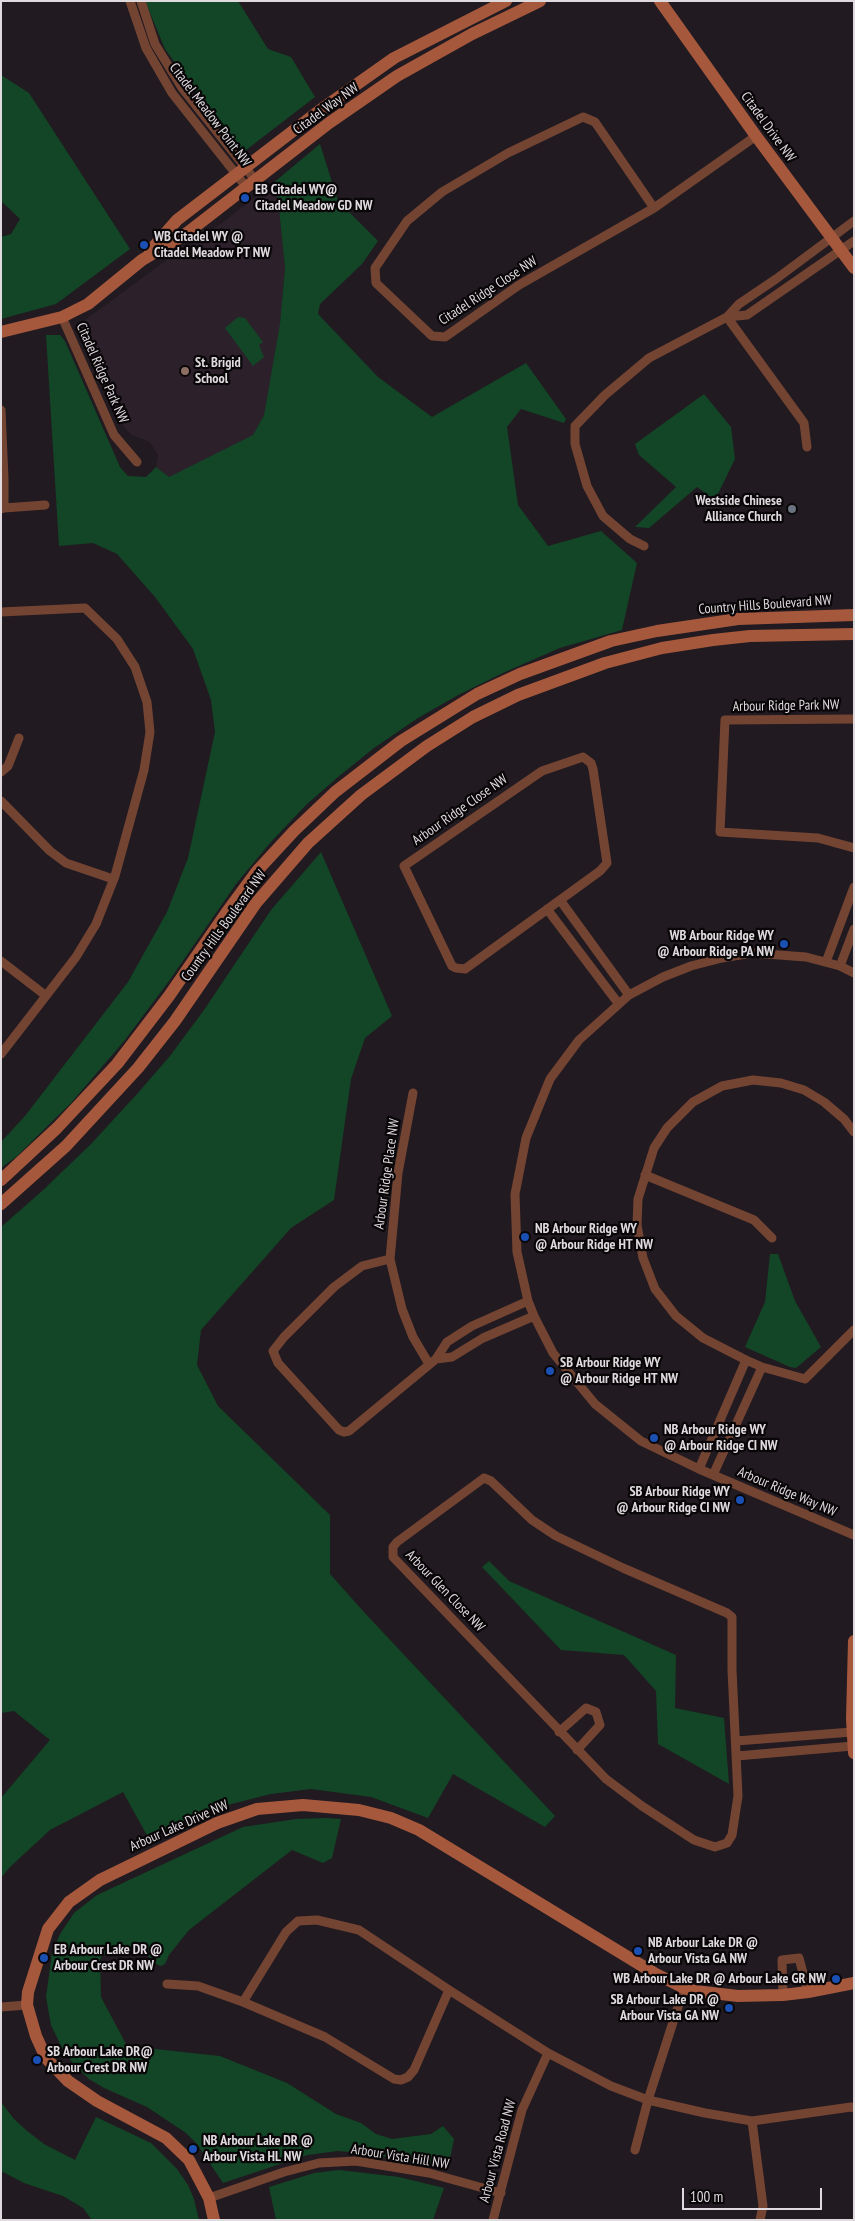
<!DOCTYPE html>
<html>
<head>
<meta charset="utf-8">
<style>
	body { margin:0 }
	#map { position:relative; width:855px; height:2221px; overflow:hidden; background:#211a20; font-family:"PT Sans Narrow",sans-serif }
	canvas { display:block }
	.frame { position:absolute; inset:0; border:2px solid #dfdade; pointer-events:none }
	.scale { position:absolute; left:682px; top:2188px; width:140px; height:22px; box-sizing:border-box; border:2px solid #dfdade; border-top:0; padding-left:6px; font-size:15px; line-height:18px; white-space:nowrap; color:#dfdade; -webkit-text-stroke:4px #090608; paint-order:stroke }
</style>
</head>
<body>
<div id="map">
<canvas width="855" height="2221"></canvas>
<div class="frame"></div>
<div class="scale">100 m</div>
</div>
<script>
const ctx = document.querySelector('canvas').getContext('2d');
ctx.lineJoin = 'round';
function fillPath(path, color) {
  ctx.fillStyle = color;
  ctx.fill(path, 'evenodd');
}
function poly(rows) {
  const path = new Path2D();
  for (const r of rows) {
    path.moveTo(r[0], r[1]);
    for (let i = 2; i < r.length; i += 2) path.lineTo(r[i], r[i + 1]);
  }
  return path;
}
function strokePath(path, color, width, dash) {
  ctx.strokeStyle = color;
  ctx.lineWidth = width;
  ctx.lineCap = dash ? 'butt' : 'round';
  ctx.setLineDash(dash || []);
  ctx.stroke(path);
}
function write(font, color, halo, rows, align = 'center') {
  ctx.font = font + ' "PT Sans Narrow",sans-serif';
  ctx.lineWidth = 4.5;
  ctx.setLineDash([]);
  ctx.textBaseline = 'middle';
  ctx.strokeStyle = halo;
  ctx.fillStyle = color;
  for (const [text, x, y, turn = 0] of rows) {
    ctx.save();
    ctx.translate(x, y);
    ctx.rotate((+turn || 0) * Math.PI / 180);
    ctx.textAlign = isNaN(turn) ? turn : align;
    if (halo) ctx.strokeText(text, 0, 0);
    ctx.fillText(text, 0, 0);
    ctx.restore();
  }
}
fillPath(poly([
	[272,184,278,199,285,268,280,328,264,415,253,435,169,477,156,467,158,455,150,442,132,435,124,427,78,325,167,260,222,223]
]), '#2c202b');
fillPath(poly([
	[145,1,238,1,268,49,291,57,315,97,241,154,202,106,202,100,165,49],
	[1,75,29,93,130,249,56,304,1,319,1,237,11,234,20,219,1,201],
	[320,144,338,201,378,241,362,264,320,304,318,314,378,377,432,417,526,363,566,419,564,423,521,409,507,427,518,505,548,546,601,531,637,563,622,630,560,648,505,672,460,694,418,718,374,748,338,777,307,804,270,843,236,884,169,981,125,1040,71,1103,16,1157,1,1168,1,1142,25,1116,128,982,167,912,188,858,215,732,211,700,193,649,155,597,117,554,93,543,59,546,46,335,60,335,65,341,120,467,128,476,146,477,156,467,169,477,253,435,264,415,280,324,285,268,278,199,272,184],
	[238,317,245,318,263,342,259,345,264,357,253,366,225,328],
	[704,394,731,427,735,459,715,500,697,487,649,528,635,527,676,487,639,455,635,444],
	[321,852,392,1016,365,1038,351,1079,334,1200,291,1228,201,1330,197,1365,218,1406,330,1515,330,1574,363,1611,555,1816,545,1827,453,1774,428,1818,371,1797,311,1789,271,1794,212,1809,149,1839,123,1792,50,1830,10,1867,1,1878,1,1798,50,1740,14,1711,1,1713,1,1227,41,1192,91,1144,137,1094,170,1056,204,1010,271,910],
	[770,1254,778,1254,795,1301,821,1347,796,1368,790,1367,745,1347,765,1302],
	[489,1561,509,1581,676,1655,675,1708,724,1718,729,1784,658,1744,656,1691,624,1655,561,1650,482,1567],
	[326,1818,341,1819,332,1858,323,1863,292,1850,189,1930,169,1955,165,1964,161,1966,156,1964,143,1951,108,1950,100,1959,101,1997,127,2046,220,2056,287,2083,336,2114,361,2123,376,2134,392,2139,431,2134,443,2126,454,2139,448,2169,371,2154,338,2151,307,2155,223,2183,197,2144,186,2133,147,2107,104,2088,89,2079,74,2065,62,2048,51,2025,46,1997,52,1953,60,1934,74,1913,97,1895,243,1827,296,1819],
	[1,2102,14,2119,26,2130,44,2144,75,2160,96,2117,151,2143,177,2169,188,2185,194,2199,199,2220,92,2220,83,2208,63,2196,24,2183,1,2171],
	[339,2170,399,2177,444,2188,433,2220,276,2220,269,2187,314,2173]
]), '#124626');
strokePath(poly([
	[130,1,146,48,172,93,247,188],
	[141,1,155,44,182,88,256,181],
	[654,208,595,122,583,117,508,153,442,192,407,221,375,268,376,283,432,336,445,337,519,285,654,208,756,136],
	[62,317,114,435,137,462],
	[727,317,739,304,776,279,854,221],
	[727,317,804,423,807,447],
	[1,410,4,479,4,508,1,509],
	[4,508,45,505],
	[644,546,630,539,603,516,587,486,575,444,575,426,605,395,649,358,727,317,747,315,854,241],
	[1,612,85,608,117,639,135,667,147,702,150,732,144,770,115,876,96,924,76,957,1,1054],
	[854,719,725,720,720,832,818,838,854,848],
	[583,757,591,763,593,769,607,863,600,871,465,969,456,968,452,966,404,866,542,771,583,757],
	[1,772,8,766,19,738],
	[1,801,50,851,66,863,113,879],
	[560,900,629,995],
	[547,909,618,1003],
	[1,961,45,995],
	[826,962,854,887],
	[840,966,854,929],
	[854,973,840,966,806,957,752,953,722,958,691,966,663,977,629,995,579,1040,550,1079,526,1138,515,1194,517,1252,528,1301,534,1316,553,1353,595,1404,641,1441,699,1469,854,1535],
	[413,1093,398,1173,390,1259,402,1309,413,1337,429,1364],
	[854,1132,844,1119,824,1102,804,1090,781,1083,753,1080,722,1086,693,1102,667,1128,654,1148,638,1199,637,1225,643,1258,655,1289,676,1316,703,1338,746,1360,762,1367,805,1379,854,1330],
	[645,1175,754,1220,772,1238],
	[390,1259,362,1266,334,1287,284,1337,273,1351,278,1363,339,1430,344,1432,349,1431,436,1359,447,1342,472,1326,528,1301],
	[436,1359,452,1357,483,1338,534,1316],
	[699,1469,746,1360],
	[713,1475,762,1367],
	[484,1478,491,1481,532,1520,556,1536,623,1568,727,1613,732,1617,732,1670,738,1796,732,1835,727,1843,715,1847,694,1840,642,1806,606,1779,393,1557,393,1547,397,1542,484,1478],
	[559,1732,586,1708,596,1712,600,1725,577,1750],
	[736,1741,852,1732],
	[737,1756,853,1746],
	[167,1984,198,1986,243,2002,325,2037,394,2079,401,2080,408,2077,414,2070,449,1990],
	[783,1995,782,1960,799,1958,808,1992],
	[243,2002,286,1932,298,1921,317,1920,359,1930,449,1990,548,2053],
	[1,2007,27,2005],
	[752,2121,763,2206,760,2220],
	[635,2150,648,2100,684,1988],
	[209,2198,284,2172,319,2163,356,2161,429,2173,501,2193],
	[493,2220,522,2110,548,2053,611,2086,648,2100,705,2113,752,2121,851,2107,854,2108]
]), '#744433', 9);
strokePath(poly([
	[660,1,756,136,854,268],
	[150,251,177,220,319,111,394,58,506,1],
	[1,332,62,317,88,304,142,260,187,233,329,123,397,76,472,34,540,1],
	[1,1180,57,1128,117,1064,169,996,229,909,257,871,294,831,335,792,401,741,477,694,520,674,611,641,657,631,738,619,854,615],
	[1,1204,66,1146,138,1068,175,1021,256,903,308,843,361,795,427,746,473,717,518,695,605,663,662,648,713,640,750,636,854,634],
	[854,1641,852,1719,854,1753],
	[214,2220,209,2198,189,2160,166,2138,97,2101,68,2081,46,2058,36,2036,27,2005,28,1992,48,1929,69,1902,100,1880,217,1823,257,1809,303,1805,359,1810,391,1818,419,1830,654,1973,684,1988,695,1991,738,1996,783,1995,808,1992,854,1983]
]), '#a6583d', 12);
for (const [x, y, r, color] of [
	[245,198,5,"#1a4fb4"],
	[144,245,5,"#1a4fb4"],
	[185,371,5,"#8d6e63"],
	[792,509,5,"#6b7280"],
	[784,944,5,"#1a4fb4"],
	[525,1237,5,"#1a4fb4"],
	[550,1371,5,"#1a4fb4"],
	[654,1438,5,"#1a4fb4"],
	[740,1500,5,"#1a4fb4"],
	[638,1951,5,"#1a4fb4"],
	[44,1958,5,"#1a4fb4"],
	[836,1979,5,"#1a4fb4"],
	[729,2008,5,"#1a4fb4"],
	[37,2060,5,"#1a4fb4"],
	[193,2149,5,"#1a4fb4"]
]) {
  const dot = new Path2D();
  dot.arc(x, y, r, 0, 2 * Math.PI);
  ctx.fillStyle = color;
  ctx.fill(dot);
  strokePath(dot, '#090608', 2);
}
write('14px', '#dfdade', '#090608', [
	["Citadel Way NW",326,109,-36],
	["Citadel Meadow Point NW",210,115,53],
	["Citadel Drive NW",768,127,54],
	["Citadel Ridge Close NW",488,291,-33],
	["Citadel Ridge Park NW",102,373,66],
	["Country Hills Boulevard NW",765,605,-4],
	["Arbour Ridge Park NW",786,706,-1],
	["Arbour Ridge Close NW",460,810,-35],
	["Country Hills Boulevard NW",224,926,-54],
	["Arbour Ridge Place NW",387,1174,-82],
	["Arbour Ridge Way NW",787,1492,23],
	["Arbour Glen Close NW",445,1591,46],
	["Arbour Lake Drive NW",179,1826,-24],
	["Arbour Vista Road NW",498,2151,-75],
	["Arbour Vista Hill NW",400,2157,9]
]);
write('bold 14px', '#dfdade', '#090608', [
	["EB Citadel WY@",255,190],
	["Citadel Meadow GD NW",255,206],
	["WB Citadel WY @",154,237],
	["Citadel Meadow PT NW",154,253],
	["St. Brigid",195,363],
	["School",195,379],
	["Westside Chinese",782,501,"right"],
	["Alliance Church",782,517,"right"],
	["WB Arbour Ridge WY",774,936,"right"],
	["@ Arbour Ridge PA NW",774,952,"right"],
	["NB Arbour Ridge WY",535,1229],
	["@ Arbour Ridge HT NW",535,1245],
	["SB Arbour Ridge WY",560,1363],
	["@ Arbour Ridge HT NW",560,1379],
	["NB Arbour Ridge WY",664,1430],
	["@ Arbour Ridge CI NW",664,1446],
	["SB Arbour Ridge WY",730,1492,"right"],
	["@ Arbour Ridge CI NW",730,1508,"right"],
	["NB Arbour Lake DR @",648,1943],
	["Arbour Vista GA NW",648,1959],
	["EB Arbour Lake DR @",54,1950],
	["Arbour Crest DR NW",54,1966],
	["WB Arbour Lake DR @ Arbour Lake GR NW",826,1979,"right"],
	["SB Arbour Lake DR @",719,2000,"right"],
	["Arbour Vista GA NW",719,2016,"right"],
	["SB Arbour Lake DR@",47,2052],
	["Arbour Crest DR NW",47,2068],
	["NB Arbour Lake DR @",203,2141],
	["Arbour Vista HL NW",203,2157]
], 'left');
</script>
</body>
</html>
